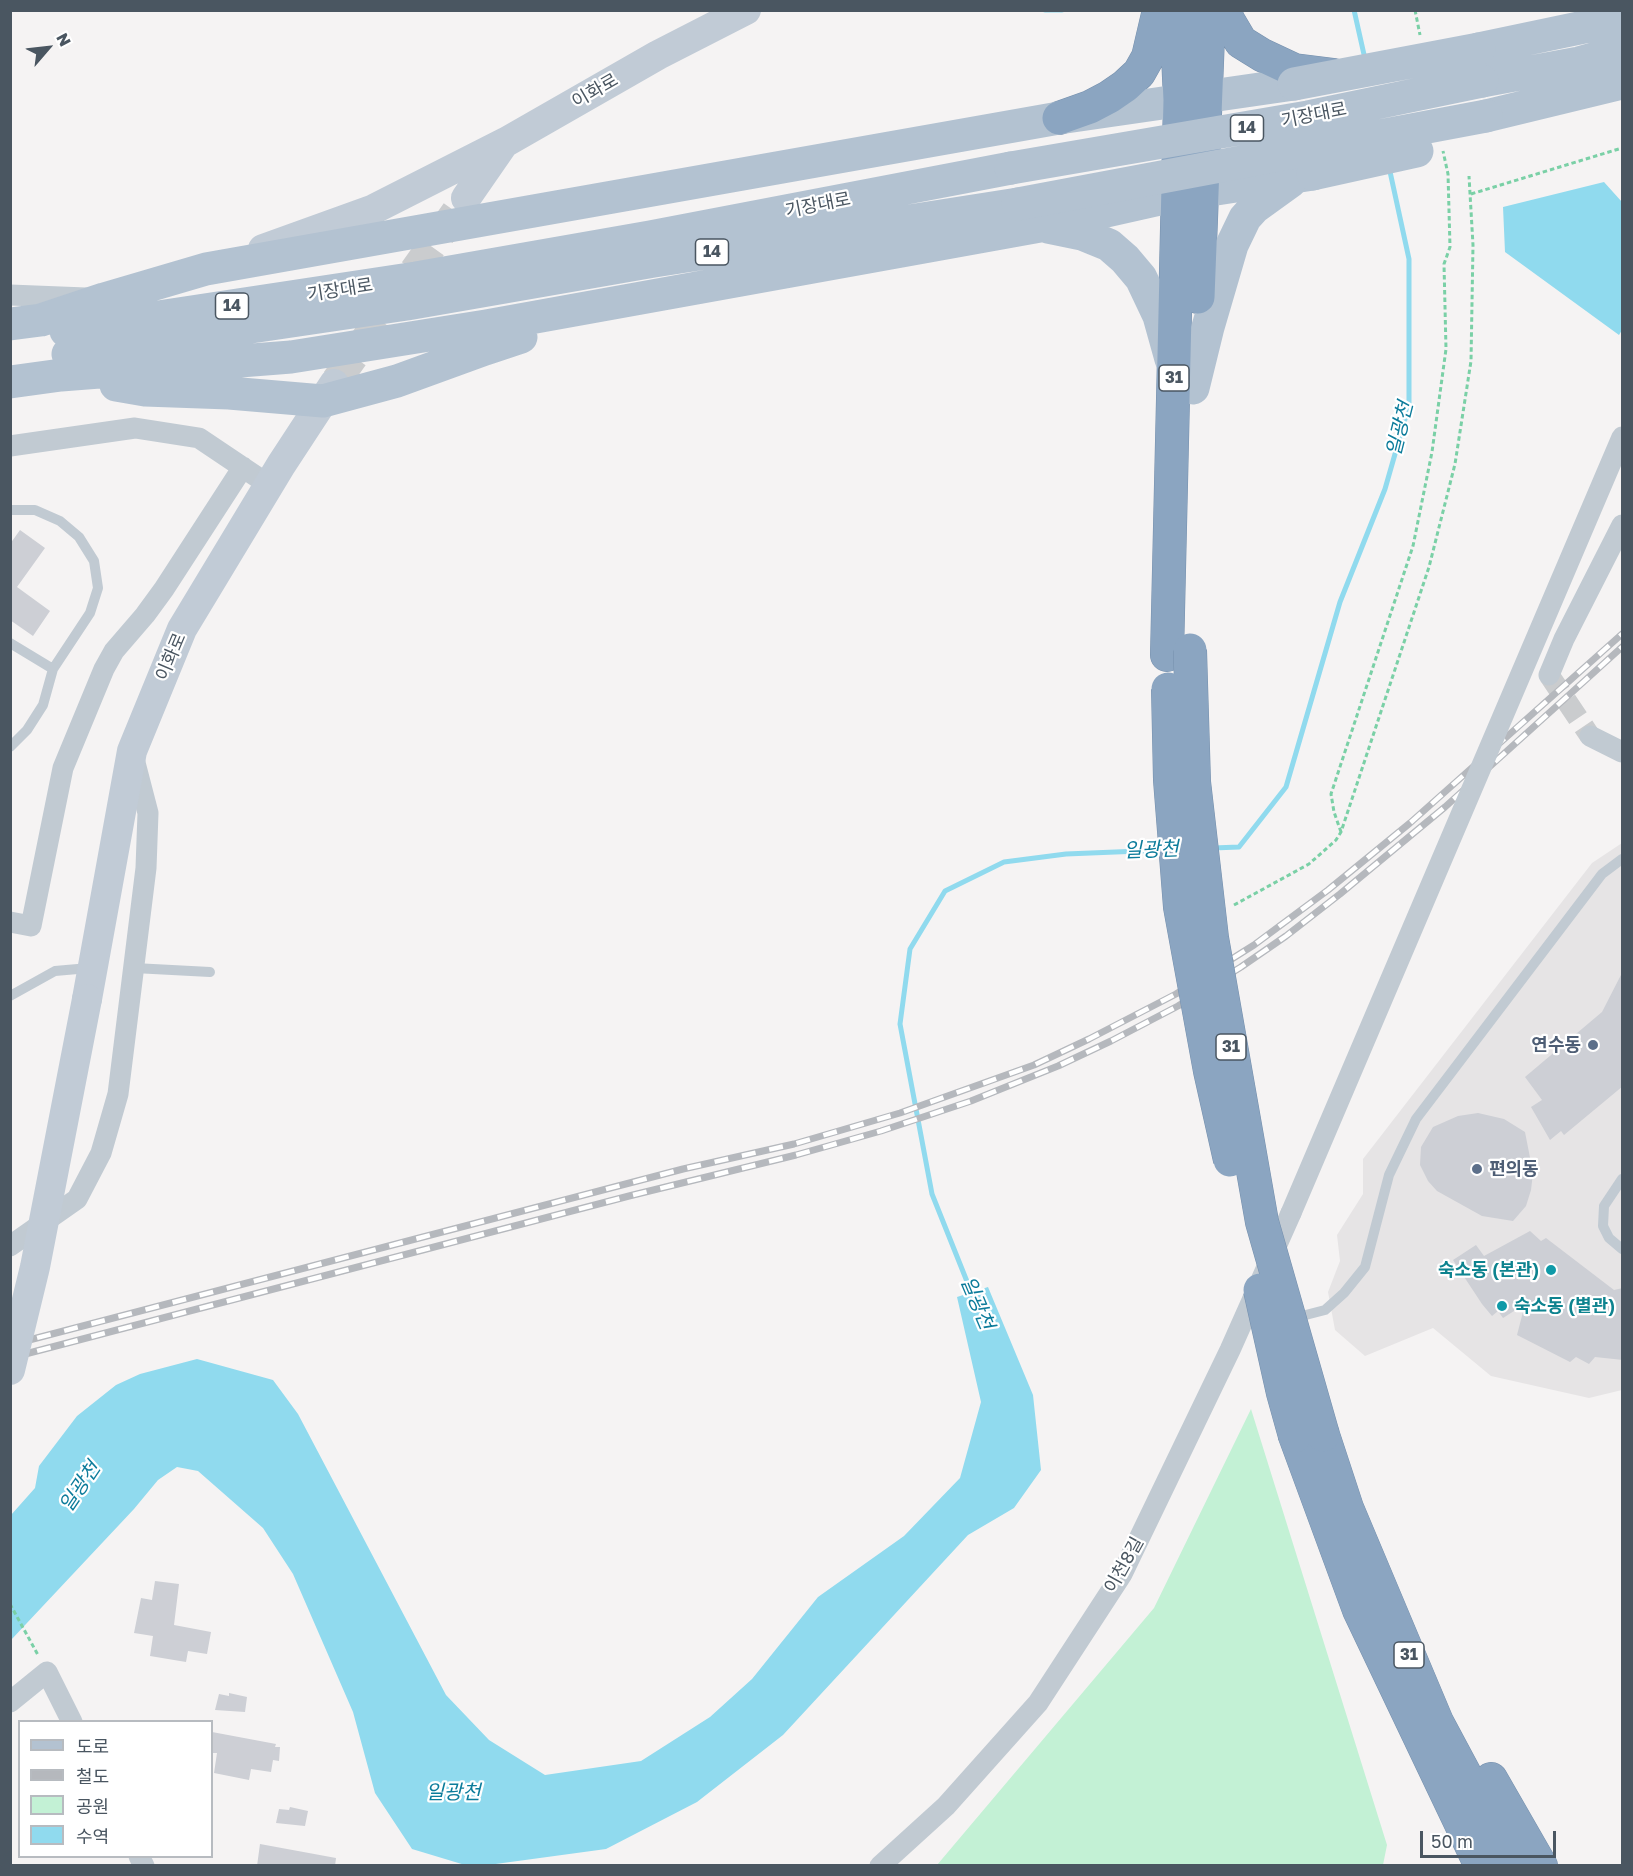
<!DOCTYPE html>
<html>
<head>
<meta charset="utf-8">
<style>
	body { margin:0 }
	#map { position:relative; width:1633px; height:1876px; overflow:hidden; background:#f5f3f3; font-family:"Golos Text","Noto Sans KR",sans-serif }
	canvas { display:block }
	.frame { position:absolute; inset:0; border:12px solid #4a5661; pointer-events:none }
	.legend { position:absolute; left:18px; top:1720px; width:195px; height:138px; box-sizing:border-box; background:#fff; border:2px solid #b7bbc0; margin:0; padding:8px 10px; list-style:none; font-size:18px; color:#4a5661 }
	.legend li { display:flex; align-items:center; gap:12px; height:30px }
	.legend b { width:30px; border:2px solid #b7bbc0 }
	.north { position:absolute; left:18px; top:18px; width:60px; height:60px; -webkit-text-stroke:4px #fff; paint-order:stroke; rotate:62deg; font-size:16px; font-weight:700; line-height:24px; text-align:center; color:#4a5661 }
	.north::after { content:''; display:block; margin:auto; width:21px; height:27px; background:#4a5661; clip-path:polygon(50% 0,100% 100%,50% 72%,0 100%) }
	.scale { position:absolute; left:1420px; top:1831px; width:136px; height:27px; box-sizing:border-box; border:3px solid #4a5661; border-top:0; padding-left:8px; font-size:18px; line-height:21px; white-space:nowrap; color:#4a5661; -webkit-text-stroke:4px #fff; paint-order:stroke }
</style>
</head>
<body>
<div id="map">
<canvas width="1633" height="1876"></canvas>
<div class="frame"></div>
<ul class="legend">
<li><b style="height:8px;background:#b3c2d1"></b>도로</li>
<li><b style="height:8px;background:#b5b8bd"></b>철도</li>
<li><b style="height:16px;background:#c3f1d5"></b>공원</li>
<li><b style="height:16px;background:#90daee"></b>수역</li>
</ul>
<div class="north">N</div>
<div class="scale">50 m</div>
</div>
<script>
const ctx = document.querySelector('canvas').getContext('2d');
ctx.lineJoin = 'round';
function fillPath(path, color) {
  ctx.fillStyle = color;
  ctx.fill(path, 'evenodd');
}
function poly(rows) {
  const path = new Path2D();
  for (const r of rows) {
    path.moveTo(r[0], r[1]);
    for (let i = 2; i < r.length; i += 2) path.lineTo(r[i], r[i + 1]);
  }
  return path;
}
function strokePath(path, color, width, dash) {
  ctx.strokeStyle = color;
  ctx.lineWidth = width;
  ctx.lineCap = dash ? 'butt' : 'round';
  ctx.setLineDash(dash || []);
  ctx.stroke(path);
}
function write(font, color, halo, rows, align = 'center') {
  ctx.font = font + ' "Golos Text","Noto Sans KR",sans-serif';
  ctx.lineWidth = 4.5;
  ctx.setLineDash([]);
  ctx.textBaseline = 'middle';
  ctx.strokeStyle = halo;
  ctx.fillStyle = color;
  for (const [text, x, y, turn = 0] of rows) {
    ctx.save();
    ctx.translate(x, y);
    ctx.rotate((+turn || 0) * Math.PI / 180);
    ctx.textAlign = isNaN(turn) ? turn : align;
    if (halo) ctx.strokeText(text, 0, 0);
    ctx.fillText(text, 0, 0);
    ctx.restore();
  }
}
fillPath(poly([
	[1622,843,1622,1390,1589,1398,1491,1376,1433,1328,1365,1356,1335,1330,1328,1292,1340,1261,1337,1235,1363,1194,1363,1159,1592,863]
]), '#e6e4e5');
fillPath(poly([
	[1251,1409,1387,1845,1383,1865,937,1865,1154,1608]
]), '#c3f1d5');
fillPath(poly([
	[1604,182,1622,202,1622,330,1619,335,1505,252,1503,207],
	[988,1287,1033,1395,1041,1470,1014,1508,968,1535,783,1735,697,1802,606,1849,481,1866,465,1865,412,1849,375,1793,353,1712,293,1574,263,1528,198,1471,177,1467,158,1480,134,1509,11,1640,11,1515,35,1488,39,1466,77,1416,116,1385,140,1374,197,1359,273,1380,298,1414,446,1695,489,1740,545,1775,641,1761,710,1717,752,1679,818,1597,904,1536,960,1478,981,1402,957,1297]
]), '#90daee');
strokePath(poly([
	[1045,10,1062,10],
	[1354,10,1365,59],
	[1213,848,1239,847,1286,787,1340,602,1385,489,1409,405,1409,259,1389,167],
	[974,1299,932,1194,900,1024,910,949,945,891,1004,862,1066,854,1165,850]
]), '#90daee', 5);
fillPath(poly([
	[20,530,45,548,17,587,50,611,33,636,10,620,10,544],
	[1623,971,1623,1086,1564,1135,1561,1131,1550,1140,1531,1107,1542,1100,1525,1077,1602,1012],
	[1478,1113,1504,1119,1525,1132,1533,1173,1531,1190,1526,1206,1513,1221,1482,1216,1437,1191,1428,1181,1420,1165,1421,1147,1433,1127,1458,1116],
	[1530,1231,1541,1241,1546,1238,1614,1290,1623,1288,1623,1360,1595,1357,1589,1364,1576,1357,1570,1362,1517,1335,1525,1304,1503,1318,1498,1311,1492,1316,1482,1304,1453,1260,1476,1245,1484,1256],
	[155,1581,179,1584,174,1625,211,1632,207,1654,188,1651,186,1662,150,1656,153,1636,134,1633,141,1598,152,1600],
	[229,1693,247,1697,245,1712,215,1710,219,1694,229,1696],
	[212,1732,276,1744,275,1747,280,1747,279,1761,273,1760,271,1772,251,1769,249,1780,214,1773,217,1753,212,1753],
	[290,1807,308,1811,305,1826,276,1823,279,1809,289,1810],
	[260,1844,336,1858,335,1866,257,1866]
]), '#cdcfd5');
strokePath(poly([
	[1549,675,1590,736]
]), '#caccce', 21, [21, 10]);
strokePath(poly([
	[336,381,456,212]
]), '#caccce', 30, [30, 15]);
const highway = poly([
	[1225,10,1228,20,1241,42,1262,55,1294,70,1334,75],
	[1059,118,1090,107,1109,97,1125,86,1139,73,1148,57,1159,10],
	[1198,297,1209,10],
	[1167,655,1180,100,1176,10],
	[1323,1435,1347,1508,1437,1722,1514,1866],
	[1295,1436,1359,1610,1481,1866],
	[1491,1779,1541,1866]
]);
strokePath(highway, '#7690ad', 34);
strokePath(poly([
	[1415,10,1420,35],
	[1471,194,1622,148],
	[1341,832,1334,812,1331,794,1413,546,1432,452,1446,349,1444,264,1450,247,1448,174,1443,151],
	[1234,905,1309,864,1336,840,1341,832,1429,567,1455,464,1471,361,1473,245,1469,176],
	[10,1604,38,1655]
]), '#7ad0a6', 3, [4.5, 3]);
strokePath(poly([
	[10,510,35,510,60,521,79,537,94,561,98,588,90,613,53,669,43,705,27,730,10,747],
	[10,643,53,669],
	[134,968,210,972],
	[10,996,55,971,89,968],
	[1622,1179,1604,1206,1603,1226,1609,1238,1622,1249],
	[1294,1318,1325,1310,1344,1293,1365,1267,1389,1175,1416,1119,1602,874,1622,859]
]), '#c1cad2', 10);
strokePath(poly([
	[10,295,86,298],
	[10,446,135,428,199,438,269,485],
	[1549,675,1564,639,1622,525],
	[1590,736,1622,752],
	[10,922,31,926,63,768,104,669,114,651,145,615,164,589,243,467],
	[10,1246,77,1199,101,1153,118,1094,146,868,148,813,134,759],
	[10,1702,47,1672,72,1722],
	[139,1856,144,1866],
	[880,1866,946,1806,1038,1703,1122,1574,1230,1350,1291,1213]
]), '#c1cad2', 21);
strokePath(poly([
	[466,198,502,146],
	[263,249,374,209,506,142,658,55,746,10],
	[87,999,132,751,182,629,281,465,334,384]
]), '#c1cbd6', 30);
strokePath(poly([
	[1479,49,1622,19],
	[1482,81,1579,63,1622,51],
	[1486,116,1622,83],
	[1048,227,1082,234,1109,245,1125,259,1141,278,1159,316,1171,359],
	[10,324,41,320,104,299,206,269,1059,118,1294,84],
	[66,331,416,278,650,237,1011,168],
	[68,354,407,304,654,261,1018,204],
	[10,382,61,375,291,357,486,326,1040,226,1178,195,1313,174],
	[116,385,145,390,229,393,323,401,397,381,485,349,521,337],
	[1193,388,1208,327,1232,245,1245,218,1255,207,1291,181]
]), '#b3c2d1', 33);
strokePath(highway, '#8ba5c1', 33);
const rail = poly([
	[10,1345,683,1169,794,1144,900,1113,1034,1065,1089,1039,1176,994,1254,945,1328,890,1410,823,1622,634],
	[10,1358,629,1196,796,1155,881,1131,971,1101,1058,1066,1111,1041,1178,1006,1241,967,1286,936,1340,894,1445,807,1622,647]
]);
strokePath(rail, '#b5b8bd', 7);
strokePath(rail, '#fff', 4.5, [14]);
const highwayBridge = poly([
	[1190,650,1194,782,1212,938,1262,1222,1323,1435],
	[1168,689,1170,780,1180,907,1210,1071,1230,1160],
	[1260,1290,1283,1393,1295,1436]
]);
strokePath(highwayBridge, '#7690ad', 34, []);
strokePath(poly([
	[1291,1213,1622,437]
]), '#c1cad2', 21);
strokePath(poly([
	[10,1370,35,1267,87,999]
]), '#c1cbd6', 30);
strokePath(poly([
	[1294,84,1479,49],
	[1011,168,1308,117,1482,81],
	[1313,174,1417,151],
	[1018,204,1486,116]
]), '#b3c2d1', 33);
strokePath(highwayBridge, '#8ba5c1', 33);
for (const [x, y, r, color] of [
	[1593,1045,6,"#5c6f8a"],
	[1477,1169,6,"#5c6f8a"],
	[1551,1270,6,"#0f9aa8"],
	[1502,1306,6,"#0f9aa8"]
]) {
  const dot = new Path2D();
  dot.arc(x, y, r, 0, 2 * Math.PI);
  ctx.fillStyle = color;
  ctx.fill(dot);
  strokePath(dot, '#fff', 2);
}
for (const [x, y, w] of [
	[1247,128,33],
	[712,252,33],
	[232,306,33],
	[1174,378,30],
	[1231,1047,30],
	[1409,1655,30]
]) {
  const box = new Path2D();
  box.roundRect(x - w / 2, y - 13, w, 26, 4.5);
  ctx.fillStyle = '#fff';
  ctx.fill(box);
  strokePath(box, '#4a5661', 1.5);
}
write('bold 16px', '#4a5661', null, [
	["14",1247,128],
	["14",712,252],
	["14",232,306],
	["31",1174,378],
	["31",1231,1047],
	["31",1409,1655]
]);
write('18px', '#4a5661', '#fff', [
	["이화로",595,91,-30],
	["기장대로",1314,115,-11],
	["기장대로",818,205,-11],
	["기장대로",340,290,-9],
	["이화로",171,657,-67],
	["이천8길",1124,1565,-61]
]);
write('bold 18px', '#4e5e75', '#fff', [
	["연수동",1581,1045],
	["편의동",1489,1169,"left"]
], 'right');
write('bold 18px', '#0d838f', '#fff', [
	["숙소동 (본관)",1539,1270],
	["숙소동 (별관)",1514,1306,"left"]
], 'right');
write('italic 20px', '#0c7c9b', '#fff', [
	["일광천",1400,429,-76],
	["일광천",1151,850,-2],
	["일광천",977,1303,67],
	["일광천",80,1487,-56],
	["일광천",453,1793]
]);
</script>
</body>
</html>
